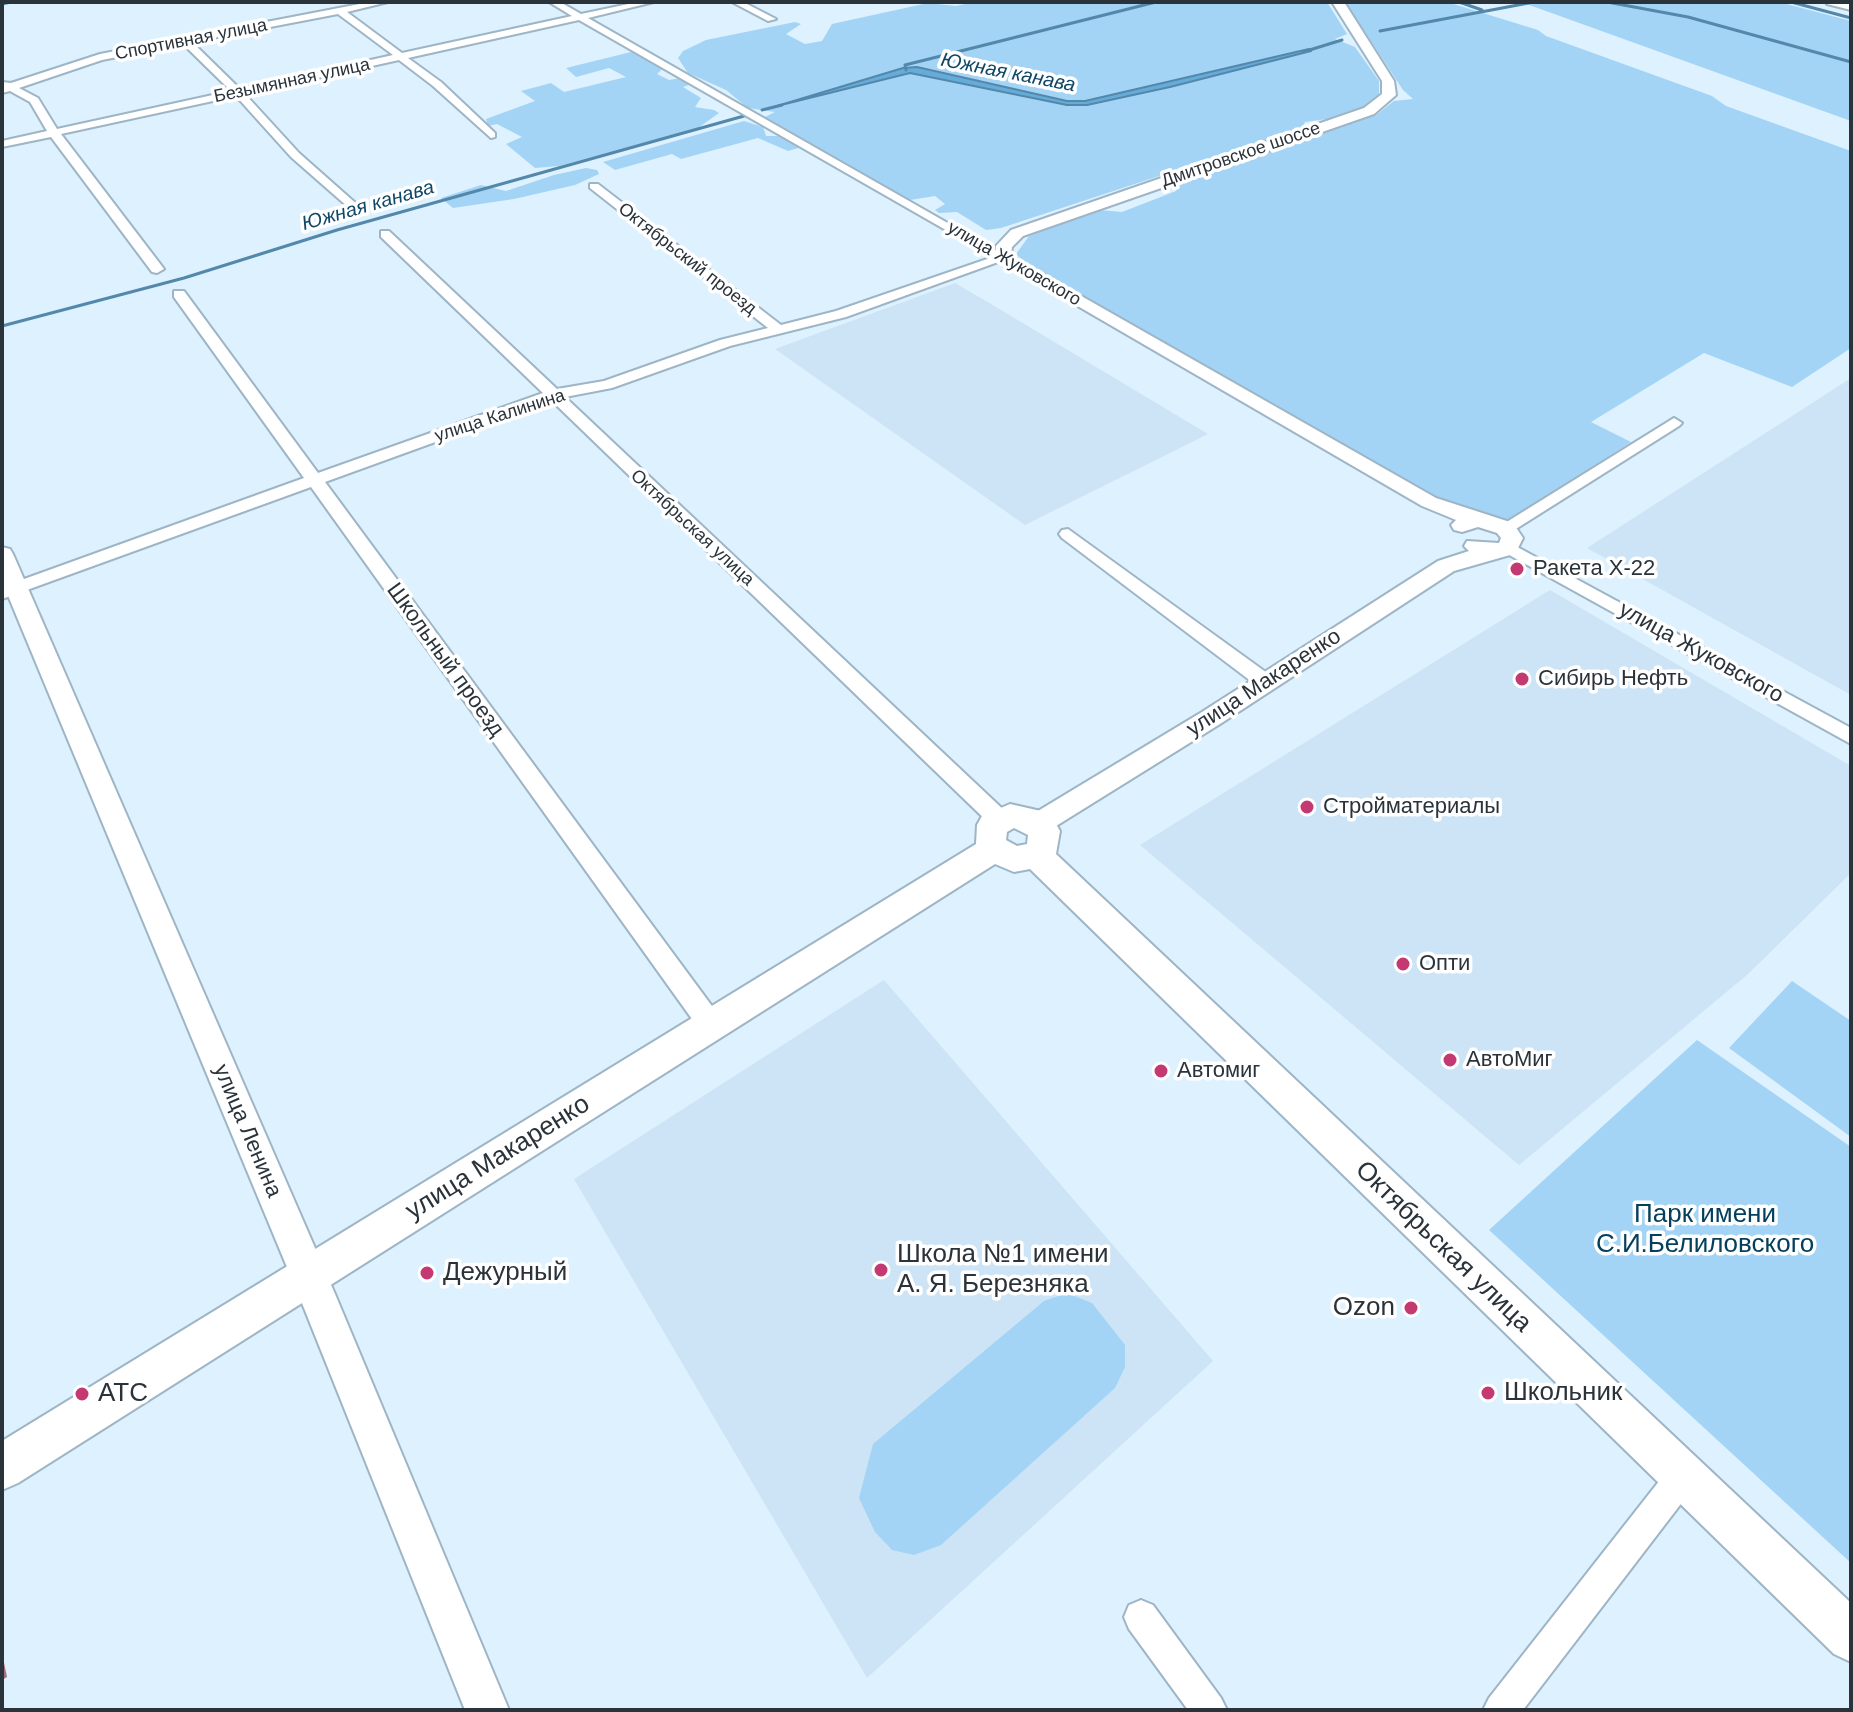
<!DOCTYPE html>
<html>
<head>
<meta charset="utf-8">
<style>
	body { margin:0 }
	#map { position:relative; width:1853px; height:1712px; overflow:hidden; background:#ddf1ff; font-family:Helvetica,sans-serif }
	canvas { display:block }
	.frame { position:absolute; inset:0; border:4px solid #2a333a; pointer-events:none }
</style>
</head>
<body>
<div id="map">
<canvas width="1853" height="1712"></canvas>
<div class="frame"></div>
</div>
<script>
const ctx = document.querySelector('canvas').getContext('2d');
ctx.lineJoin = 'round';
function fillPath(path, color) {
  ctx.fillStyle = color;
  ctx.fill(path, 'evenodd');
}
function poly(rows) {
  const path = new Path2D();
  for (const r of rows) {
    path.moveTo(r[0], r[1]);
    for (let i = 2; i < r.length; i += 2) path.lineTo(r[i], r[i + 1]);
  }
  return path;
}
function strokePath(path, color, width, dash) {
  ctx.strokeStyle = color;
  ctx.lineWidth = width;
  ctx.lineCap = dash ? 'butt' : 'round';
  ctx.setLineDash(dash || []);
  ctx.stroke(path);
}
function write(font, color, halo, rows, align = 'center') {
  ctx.font = font + ' Helvetica,sans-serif';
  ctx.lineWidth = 7;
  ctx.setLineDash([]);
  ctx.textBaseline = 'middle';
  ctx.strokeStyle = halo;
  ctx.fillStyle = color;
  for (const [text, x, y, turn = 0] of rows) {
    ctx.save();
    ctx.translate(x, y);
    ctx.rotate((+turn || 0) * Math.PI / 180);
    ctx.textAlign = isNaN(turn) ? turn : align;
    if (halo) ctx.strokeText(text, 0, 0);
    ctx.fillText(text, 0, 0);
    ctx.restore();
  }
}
fillPath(poly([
	[955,283,991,304,1208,434,1025,525,775,349],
	[1851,378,1851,695,1587,548],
	[1550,590,1851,766,1851,873,1748,974,1519,1165,1140,845],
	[884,980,1213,1361,867,1678,574,1179]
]), '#cce4f6');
fillPath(poly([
	[974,2,1327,2,1347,34,1335,39,1355,47,1379,81,1379,95,1365,106,1327,119,1305,122,1302,129,1001,228,986,230,957,212,939,213,935,210,945,204,935,196,910,200,765,117,775,112,748,108,726,90,688,73,678,58,683,51,706,40,795,22,801,24,786,34,805,44,822,41,832,24,928,3,956,6],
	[1345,2,1447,2,1538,30,1546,36,1712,96,1726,106,1851,151,1851,348,1792,387,1704,353,1591,422,1631,442,1507,522,1470,508,1440,502,1028,266,1016,254,1029,236,1099,210,1122,212,1176,191,1177,184,1376,115,1394,101,1413,99,1403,90],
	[1521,2,1779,2,1851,21,1851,121],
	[631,52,663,68,657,74,669,80,686,77,694,83,683,87,701,98,695,107,714,110,719,113,698,128,559,166,535,168,506,144,522,137,497,124,488,126,486,119,535,101,521,91,551,83,564,92,626,77,609,68,576,77,566,68],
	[744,121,763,127,766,136,779,136,802,147,788,151,758,138,681,159,672,154,615,170,603,162],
	[586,168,597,170,599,174,575,185,514,199,453,208,441,198,481,185,506,191,554,175],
	[1792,981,1851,1021,1851,1137,1729,1048],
	[1697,1040,1851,1147,1851,1563,1489,1230],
	[1067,1293,1092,1303,1125,1345,1125,1367,1115,1388,941,1545,914,1555,892,1550,875,1532,859,1498,873,1444,1044,1301]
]), '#a4d4f5');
const water = poly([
	[1309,49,1311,51,1170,87,1087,105,1067,105,910,73,777,106,903,68,917,67,1067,101,1085,101,1309,49]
]);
fillPath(water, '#66acda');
strokePath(water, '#5488aa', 2);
strokePath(poly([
	[1459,2,1482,10],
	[1607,2,1688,17,1851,62],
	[1791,2,1851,18],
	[2,4,11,2],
	[1380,31,1534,2],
	[1303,52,1342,40],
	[906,70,905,65,1156,2],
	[762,110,782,105],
	[2,326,184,278,337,230,744,116]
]), '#5488aa', 3);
const minor = poly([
	[370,2,388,2,347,12,402,53,572,16,549,2,560,2,581,14,638,2,654,2,588,18,1009,258,846,317,730,346,612,388,565,397,1008,814,1011,820,1008,826,1000,828,992,826,551,400,325,482,720,1017,723,1025,720,1033,711,1036,702,1033,311,487,2,599,2,587,304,478,174,297,174,291,184,291,318,473,543,393,381,237,381,231,389,231,557,389,604,381,720,340,768,328,590,188,590,184,598,184,781,325,836,311,993,257,579,20,408,58,441,82,495,133,495,137,491,138,433,86,399,60,245,94,299,153,360,207,362,210,356,214,291,157,236,96,61,134,164,269,157,273,152,272,51,137,2,147,2,141,47,131,30,102,10,91,2,93,2,82,11,83,100,54,370,2],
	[338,14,393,55,240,89,192,42,338,14],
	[183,44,231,91,57,129,38,98,19,88,102,60,183,44],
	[732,2,743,2,776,19,768,21,732,2],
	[1826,2,1851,4,1851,10,1827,4,1826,2],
	[1674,418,1682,423,1679,426,1511,532,1505,533,1497,528,1674,418],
	[1068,529,1274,678,1277,683,1274,688,1260,688,1062,538,1059,534,1062,530,1068,529],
	[1508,542,1851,728,1851,744,1502,551,1499,547,1502,543,1508,542],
	[1682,1461,1693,1466,1698,1477,1693,1488,1523,1710,1483,1710,1489,1698,1671,1466,1682,1461],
	[1141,1600,1153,1605,1221,1698,1227,1710,1188,1710,1129,1629,1124,1617,1129,1605,1141,1600]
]);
const tertiary = poly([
	[1332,2,1344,2,1394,81,1396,95,1374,114,1023,236,1012,247,1011,256,1436,498,1513,523,1523,538,1516,552,1510,555,1454,571,1220,724,1048,831,1038,835,1028,831,1024,824,1028,817,1202,712,1438,561,1469,551,1464,546,1467,541,1499,543,1501,538,1497,533,1478,527,1462,532,1454,530,1451,525,1456,520,1422,506,995,258,996,246,1011,230,1364,108,1382,94,1382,81,1332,2],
	[2,547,10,549,13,554,335,1294,509,1710,465,1710,304,1308,2,581,2,547]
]);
const secondary = poly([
	[1010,804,1041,811,1055,822,1060,831,1056,854,1851,1603,1851,1662,1834,1654,1030,869,1014,872,995,864,18,1483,2,1490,2,1441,976,844,977,825,982,816,1010,804],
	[1014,828,1028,835,1027,844,1017,846,1006,840,1007,832,1014,828]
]);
strokePath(minor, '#9eb5c6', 4);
strokePath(tertiary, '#9eb5c6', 4);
strokePath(secondary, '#9eb5c6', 4);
fillPath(minor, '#fff');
fillPath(tertiary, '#fff');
fillPath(secondary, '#fff');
fillPath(poly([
	[2,1653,7,1677,2,1680]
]), '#a66f7f');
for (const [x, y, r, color] of [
	[1517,569,8,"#c43971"],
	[1522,679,8,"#c43971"],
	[1307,807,8,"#c43971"],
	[1403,964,8,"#c43971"],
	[1450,1060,8,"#c43971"],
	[1161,1071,8,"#c43971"],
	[881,1270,8,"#c43971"],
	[427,1273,8,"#c43971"],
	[1411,1308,8,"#c43971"],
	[1488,1393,8,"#c43971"],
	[82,1394,8,"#c43971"]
]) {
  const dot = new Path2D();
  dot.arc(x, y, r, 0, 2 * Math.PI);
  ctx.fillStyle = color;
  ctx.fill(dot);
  strokePath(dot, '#fff', 3);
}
write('18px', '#2a333a', '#fff', [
	["Спортивная улица",191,40,-11],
	["Безымянная улица",292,81,-12],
	["Дмитровское шоссе",1241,155,-19],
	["Октябрьский проезд",687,259,38],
	["улица Жуковского",1014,264,30],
	["улица Калинина",500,416,-18],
	["Октябрьская улица",692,528,43]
]);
write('italic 20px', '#0f4766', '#fff', [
	["Южная канава",1008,73,11],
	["Южная канава",368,206,-16]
]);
write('22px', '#2a333a', '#fff', [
	["Ракета Х-22",1533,569],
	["Сибирь Нефть",1538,679],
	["Стройматериалы",1323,807],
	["Опти",1419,964],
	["АвтоМиг",1466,1060],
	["Автомиг",1177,1071]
], 'left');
write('22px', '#2a333a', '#fff', [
	["улица Жуковского",1701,653,29],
	["Школьный проезд",445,660,54],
	["улица Макаренко",1264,683,-33],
	["улица Ленина",247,1131,67]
]);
write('26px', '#2a333a', '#fff', [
	["улица Макаренко",498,1158,-32],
	["Октябрьская улица",1443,1247,44]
]);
write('26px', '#04405e', '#fff', [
	["Парк имени",1705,1215],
	["С.И.Белиловского",1705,1245]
]);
write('26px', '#2a333a', '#fff', [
	["Школа №1 имени",897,1255],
	["А. Я. Березняка",897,1285],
	["Дежурный",443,1273],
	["Ozon",1395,1308,"right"],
	["Школьник",1504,1393],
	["АТС",98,1394]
], 'left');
</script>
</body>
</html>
